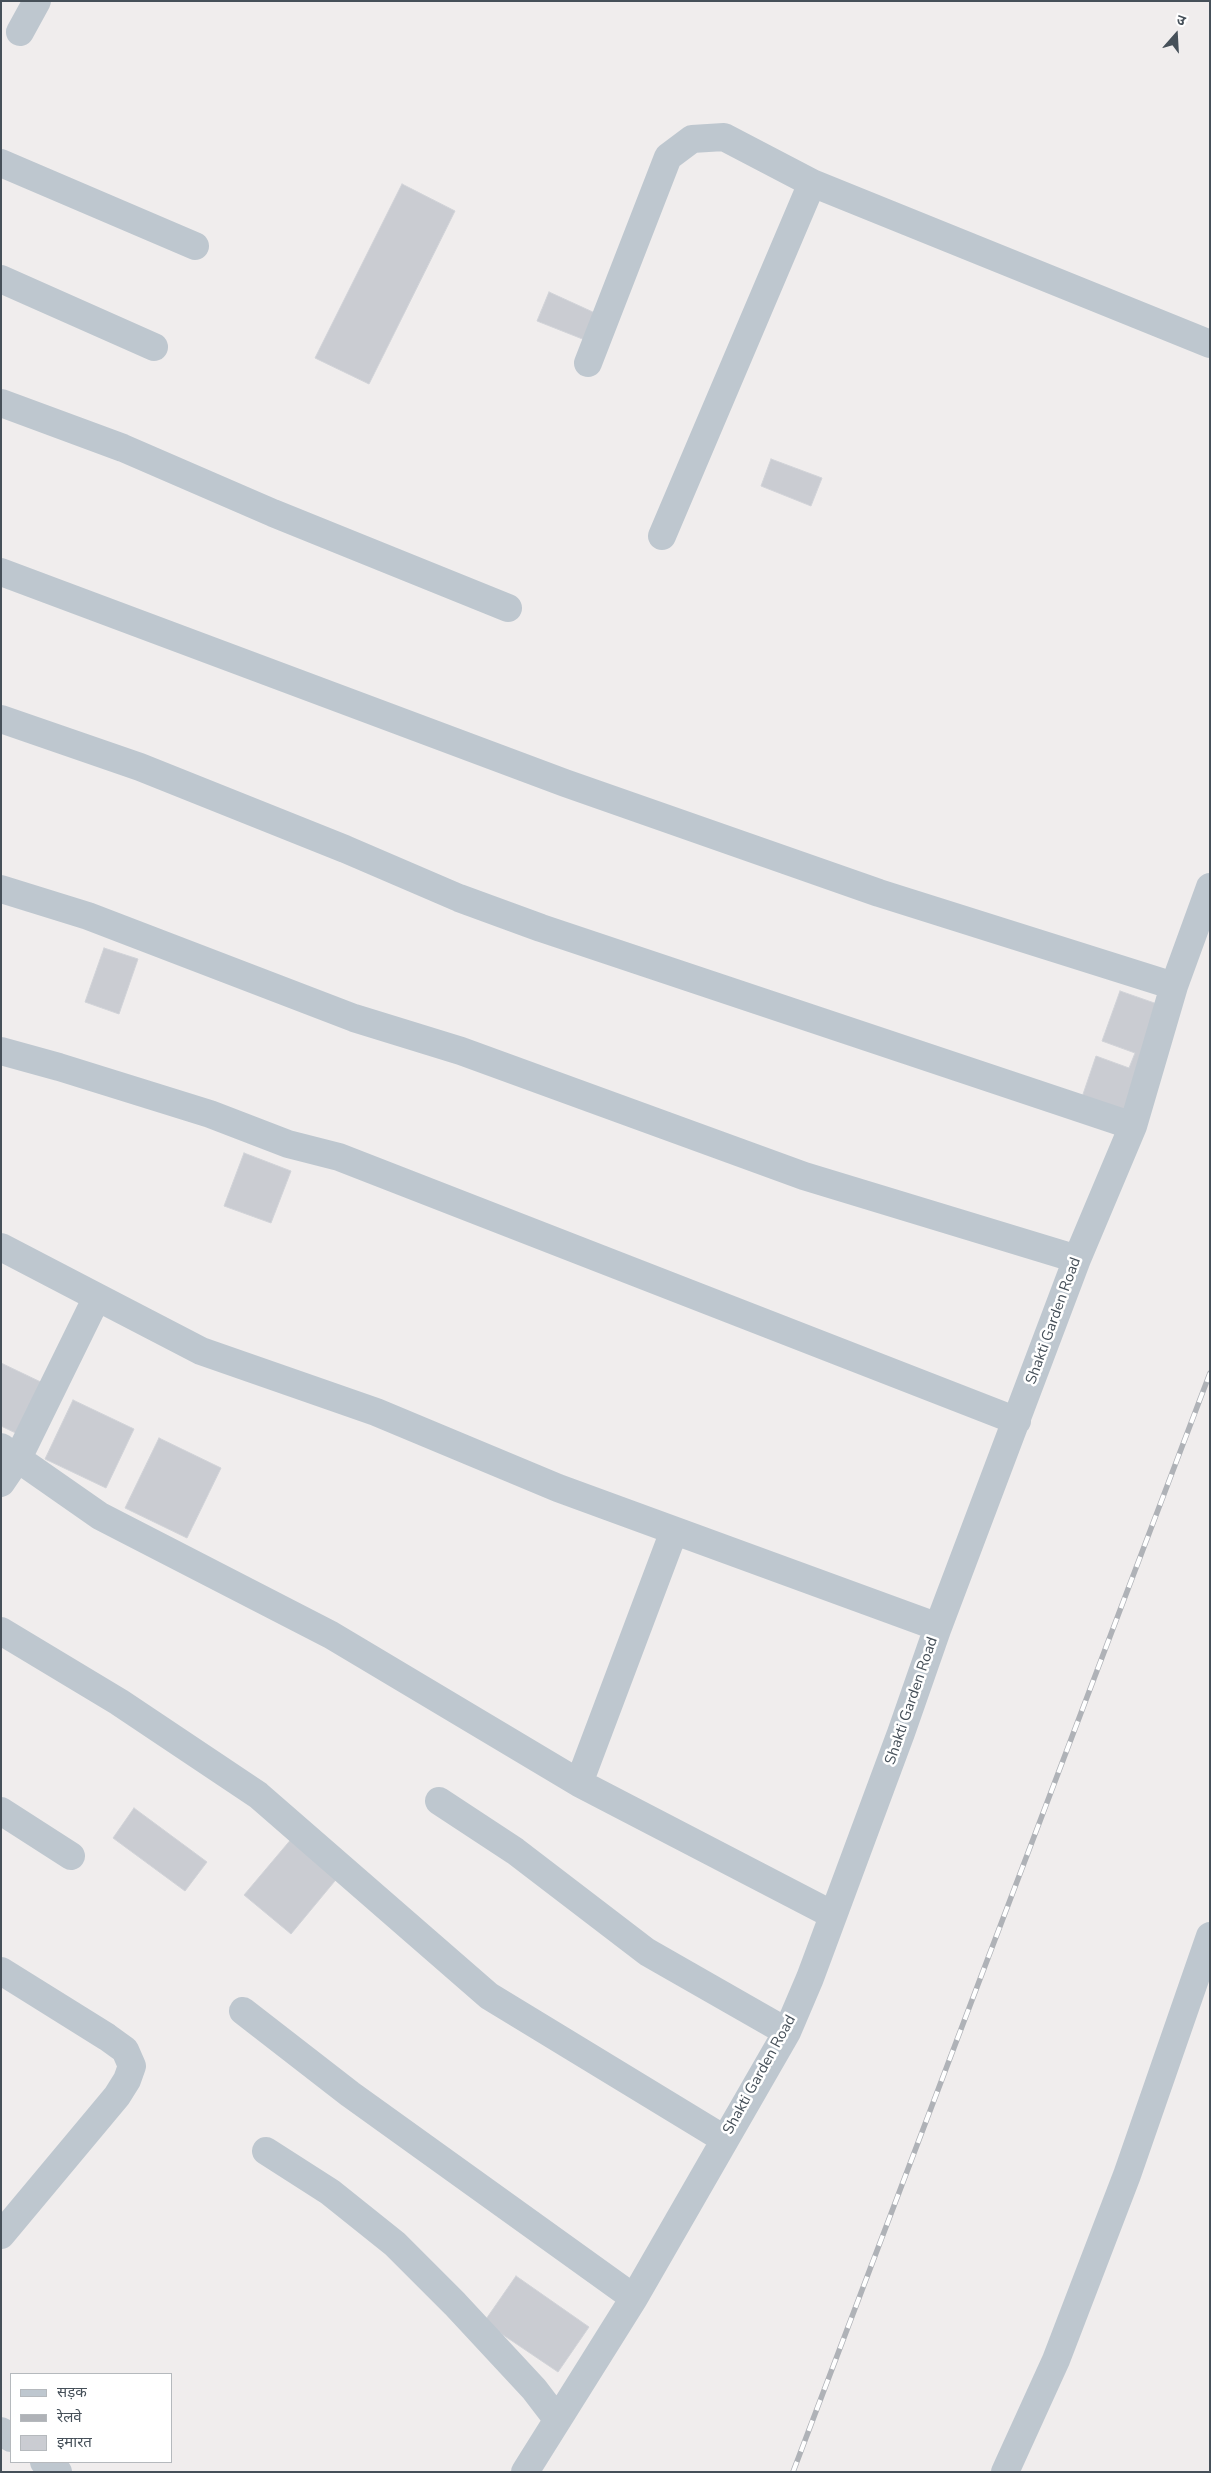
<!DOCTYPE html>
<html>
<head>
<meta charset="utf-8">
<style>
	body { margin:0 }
	#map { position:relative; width:1211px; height:2473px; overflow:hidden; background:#f0eded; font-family:"Nunito Sans","Noto Sans Devanagari",sans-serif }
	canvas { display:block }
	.frame { position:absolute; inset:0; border:2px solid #465059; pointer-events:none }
	.legend { position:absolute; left:10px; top:2373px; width:162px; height:90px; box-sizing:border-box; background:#fff; border:1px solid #b5b9bd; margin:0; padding:6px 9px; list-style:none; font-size:15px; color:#465059 }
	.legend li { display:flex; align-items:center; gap:10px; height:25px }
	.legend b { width:25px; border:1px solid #b5b9bd }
	.north { position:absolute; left:1151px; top:10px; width:50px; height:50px; -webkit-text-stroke:4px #fff; paint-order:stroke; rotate:19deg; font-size:14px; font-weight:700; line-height:20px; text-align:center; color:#465059 }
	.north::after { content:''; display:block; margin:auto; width:18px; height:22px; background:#465059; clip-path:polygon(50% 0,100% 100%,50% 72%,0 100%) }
</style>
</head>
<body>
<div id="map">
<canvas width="1211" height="2473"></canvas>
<div class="frame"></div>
<ul class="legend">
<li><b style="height:6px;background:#bec7cf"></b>सड़क</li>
<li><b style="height:6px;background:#afb2b7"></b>रेलवे</li>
<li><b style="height:14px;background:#caccd2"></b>इमारत</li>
</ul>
<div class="north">उ</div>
</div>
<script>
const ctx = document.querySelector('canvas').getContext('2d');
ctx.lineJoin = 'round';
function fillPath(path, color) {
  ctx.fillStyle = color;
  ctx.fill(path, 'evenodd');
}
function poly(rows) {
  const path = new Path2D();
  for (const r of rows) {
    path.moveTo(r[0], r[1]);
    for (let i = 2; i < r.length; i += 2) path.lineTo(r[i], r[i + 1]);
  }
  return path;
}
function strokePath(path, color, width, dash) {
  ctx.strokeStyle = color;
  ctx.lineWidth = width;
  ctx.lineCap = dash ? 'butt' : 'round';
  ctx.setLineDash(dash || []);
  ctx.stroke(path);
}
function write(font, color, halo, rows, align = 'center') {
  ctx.font = font + ' "Nunito Sans",sans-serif';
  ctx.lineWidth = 5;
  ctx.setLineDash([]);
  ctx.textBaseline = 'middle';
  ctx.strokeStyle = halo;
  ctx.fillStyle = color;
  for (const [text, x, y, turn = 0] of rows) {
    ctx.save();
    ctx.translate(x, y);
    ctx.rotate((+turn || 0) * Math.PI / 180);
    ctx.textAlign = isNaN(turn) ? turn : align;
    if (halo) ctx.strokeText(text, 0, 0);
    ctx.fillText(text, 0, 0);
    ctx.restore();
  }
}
const building = poly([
	[402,184,455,211,369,384,315,358,402,184],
	[549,292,595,313,585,340,537,321,549,292],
	[771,459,822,478,811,506,761,486,771,459],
	[104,948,138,959,119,1014,85,1002,104,948],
	[1120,991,1163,1006,1122,1121,1079,1106,1096,1056,1129,1068,1135,1053,1102,1041,1120,991],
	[244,1153,291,1171,271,1223,224,1206,244,1153],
	[1,1363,47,1385,22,1436,1,1426,1,1363],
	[73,1400,134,1429,106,1488,45,1459,73,1400],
	[159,1438,221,1468,187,1538,125,1508,159,1438],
	[134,1808,207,1862,185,1891,113,1838,134,1808],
	[293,1837,339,1876,291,1934,244,1895,293,1837],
	[516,2276,589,2327,558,2372,484,2322,516,2276]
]);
fillPath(building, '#caccd2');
strokePath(building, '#d1d3d8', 1);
strokePath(poly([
	[20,32,37,1],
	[1,163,195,246],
	[1,279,154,347],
	[588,363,668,157,692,139,724,137,812,183,1210,344],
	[1,403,123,448,273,513,508,608],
	[662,536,812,183],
	[1,572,565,783,879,893,1174,986],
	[1,719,140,767,345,849,459,898,541,928,1133,1126],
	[1,889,88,916,354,1018,461,1051,804,1176,1077,1259],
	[1,1051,59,1067,210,1114,288,1144,339,1157,1017,1421],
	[1,1247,97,1297,18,1458,1,1483],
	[97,1297,201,1351,376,1412,558,1488,938,1627],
	[1,1447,100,1516,331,1635,579,1783,833,1915],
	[1,1631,119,1702,258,1795,489,1996,724,2139],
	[579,1783,674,1531],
	[439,1801,515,1851,647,1952,787,2032],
	[1,1811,71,1856],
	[1,1971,107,2037,125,2050,132,2066,127,2080,117,2096,1,2235],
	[243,2011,350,2094,634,2298],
	[266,2151,330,2192,395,2244,455,2304,534,2389,557,2419],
	[1,2431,11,2438],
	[44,2462,58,2472],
	[525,2472,634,2298,787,2032,810,1978,901,1733,938,1627,1077,1259,1133,1126,1174,986,1210,887],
	[1005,2472,1056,2360,1127,2175,1210,1936]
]), '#bec7cf', 28);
const rail = poly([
	[793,2472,1210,1373]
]);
strokePath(rail, '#afb2b7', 5.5);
strokePath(rail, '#fff', 4, [11]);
write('15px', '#465059', '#fff', [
	["Shakti Garden Road",1054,1321,-70],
	["Shakti Garden Road",912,1701,-71],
	["Shakti Garden Road",760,2075,-61]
]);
</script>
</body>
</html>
